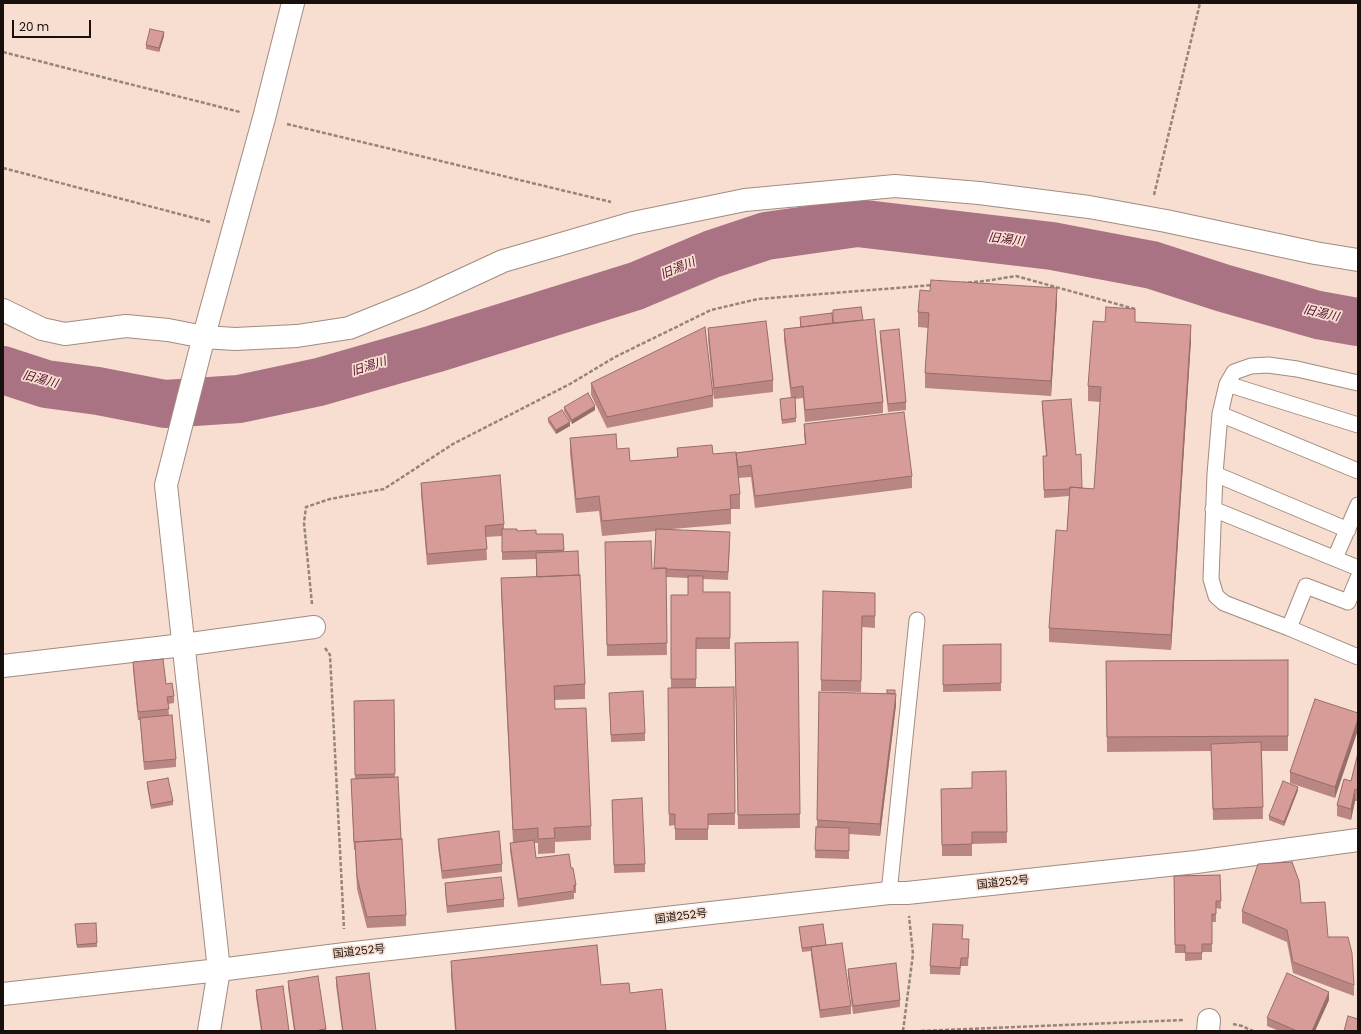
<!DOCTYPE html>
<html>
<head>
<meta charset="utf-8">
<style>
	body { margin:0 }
	#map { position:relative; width:1361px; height:1034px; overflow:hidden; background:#f7ded1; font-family:Poppins,sans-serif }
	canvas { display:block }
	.frame { position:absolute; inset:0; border:4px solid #18100c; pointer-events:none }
	.scale { position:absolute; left:12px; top:20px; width:79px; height:18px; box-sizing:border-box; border:2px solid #18100c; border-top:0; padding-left:5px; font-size:12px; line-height:14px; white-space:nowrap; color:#18100c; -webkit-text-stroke:3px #f7ded1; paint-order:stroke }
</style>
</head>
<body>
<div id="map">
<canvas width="1361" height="1034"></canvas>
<div class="frame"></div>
<div class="scale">20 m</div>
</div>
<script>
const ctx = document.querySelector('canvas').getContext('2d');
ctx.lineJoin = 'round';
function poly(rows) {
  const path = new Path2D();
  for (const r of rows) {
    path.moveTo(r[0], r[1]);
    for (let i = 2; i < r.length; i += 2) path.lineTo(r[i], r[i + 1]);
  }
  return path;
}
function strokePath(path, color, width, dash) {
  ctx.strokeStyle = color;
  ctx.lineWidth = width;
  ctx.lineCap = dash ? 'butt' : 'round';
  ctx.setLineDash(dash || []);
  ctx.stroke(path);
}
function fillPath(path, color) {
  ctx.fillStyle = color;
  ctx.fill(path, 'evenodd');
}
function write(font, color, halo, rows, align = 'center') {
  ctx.font = font + ' Poppins,"Noto Sans JP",sans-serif';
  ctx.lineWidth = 3.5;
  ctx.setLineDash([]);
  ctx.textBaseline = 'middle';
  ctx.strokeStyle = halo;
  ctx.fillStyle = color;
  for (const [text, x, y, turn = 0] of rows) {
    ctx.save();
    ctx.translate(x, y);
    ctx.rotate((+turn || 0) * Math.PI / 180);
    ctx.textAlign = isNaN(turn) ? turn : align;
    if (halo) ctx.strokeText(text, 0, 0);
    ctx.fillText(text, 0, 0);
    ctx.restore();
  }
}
strokePath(poly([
	[3,370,46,384,98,391,165,404,239,399,319,382,434,349,636,286,712,254,766,236,857,223,1052,246,1152,265,1223,288,1318,315,1358,322]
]), '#aa7384', 48);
const service = poly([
	[1358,383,1297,369,1268,365,1251,366,1234,372,1227,384,1220,414,1215,474,1211,579,1216,596,1224,603,1289,628,1358,657],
	[1227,384,1358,425],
	[1220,414,1358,471],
	[1215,474,1348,530],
	[1213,509,1358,568],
	[1335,558,1358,505],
	[1289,628,1306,586,1348,602,1358,578],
	[889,893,917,620]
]);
const minor = poly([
	[3,310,42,329,65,334,126,326,168,330,204,337,235,339,297,336,349,328,421,299,503,261,633,223,745,200,895,186,979,193,1089,207,1166,221,1315,253,1358,260],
	[3,666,183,645,314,627],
	[209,1031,219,970,166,485,205,332,264,118,293,3],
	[1208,1031,1209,1020]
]);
const trunk = poly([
	[3,994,219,970,345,954,889,893,907,893,1196,862,1358,840]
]);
strokePath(service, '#a28b7f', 17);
strokePath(minor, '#a28b7f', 24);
strokePath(trunk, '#a28b7f', 24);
strokePath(poly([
	[3,52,240,112],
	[287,124,611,202],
	[3,168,210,222],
	[1154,195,1200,3],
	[962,283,985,281,1016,276,1135,309],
	[312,604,304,523,306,507,330,499,384,489,453,444,570,384,615,357,711,310,758,299,934,285],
	[325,648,330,655,344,929],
	[1233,1024,1242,1026,1253,1031],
	[903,1031,913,954,909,916],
	[921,1031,1184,1020]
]), '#95847b', 2.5, [4, 2]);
strokePath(service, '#fff', 15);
strokePath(minor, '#fff', 22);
strokePath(trunk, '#fff', 22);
fillPath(poly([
	[164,36,159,52,146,49,146,45],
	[930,291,1057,302,1051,396,925,388,925,373,928,328,918,327,918,312],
	[800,317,833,322,863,320,883,402,883,413,805,422,803,398,795,399,796,422,782,424,780,399,791,398,784,340,784,329,800,327],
	[1105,322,1135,322,1191,340,1171,650,1049,642,1049,628,1067,531,1069,496,1044,498,1043,456,1046,456,1042,409,1042,401,1076,455,1082,488,1094,489,1100,402,1088,401,1088,386],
	[708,328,773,380,773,392,714,399,708,339],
	[880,331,906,402,906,410,888,412,880,339],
	[591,383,713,395,713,407,607,428,591,395],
	[564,407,595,410,572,424,564,411],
	[548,418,570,426,556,434,548,422],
	[804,424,912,476,912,488,755,508,751,477,738,478,740,494,740,509,731,509,731,524,672,529,730,540,728,580,703,579,703,592,730,592,730,649,696,649,696,687,734,687,735,825,708,825,708,840,675,840,675,825,669,826,668,688,671,688,671,595,688,595,688,578,666,577,667,655,607,656,605,542,652,569,654,569,656,531,602,536,599,511,576,513,570,453,570,438,617,449,630,461,677,457,677,448,713,454,736,453,805,444,804,436],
	[421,483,504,524,504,529,517,531,536,534,563,534,564,552,579,575,585,684,585,699,554,700,555,709,591,826,591,840,555,842,555,853,538,854,538,843,534,843,536,858,571,868,576,885,576,893,574,893,574,899,518,907,510,851,510,843,513,843,501,593,501,578,536,577,536,559,502,560,502,536,486,537,487,560,427,565,421,494],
	[875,593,875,628,862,627,861,692,821,691,821,680],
	[798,642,800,828,738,829,735,643],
	[1001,644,1001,691,943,692,943,645],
	[1288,660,1288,751,1262,751,1263,819,1213,820,1211,751,1107,752,1106,661],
	[133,662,166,684,174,696,174,703,168,704,169,715,176,759,176,767,144,770,140,720,138,720,133,670],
	[819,692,895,694,896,705,880,836,849,834,849,859,815,858,816,827,817,827],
	[609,693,645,733,645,741,611,742],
	[394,700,395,777,401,839,406,915,406,926,367,928,357,889,355,850,354,850,351,779,355,779,354,701],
	[1358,713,1335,798,1290,783,1290,772],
	[1358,753,1358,801,1355,801,1351,820,1337,816,1337,805,1351,781],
	[1006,771,1007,843,972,844,972,856,942,856,941,789,972,788],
	[147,782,173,801,173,805,151,809,147,786],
	[1298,790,1284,826,1269,820,1269,816],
	[612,800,645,864,645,872,614,873],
	[438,839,502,864,502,872,442,879,438,846],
	[1220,875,1221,909,1216,908,1216,922,1212,922,1212,952,1202,952,1202,960,1185,961,1185,953,1175,953,1174,876],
	[445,883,504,899,504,907,447,913,445,891],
	[1301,903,1328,937,1354,985,1354,996,1293,973,1287,942,1242,923,1242,911],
	[75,924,97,943,97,947,77,948],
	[799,927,826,945,851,1006,851,1014,820,1018,811,955,811,951,802,952],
	[962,939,969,947,968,966,961,966,960,975,930,974,930,966],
	[451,961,601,985,630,993,666,1031,455,1031,451,975],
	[848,969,900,1000,900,1007,853,1014,848,977],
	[336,977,376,1031,342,1031,336,985],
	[288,981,326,1029,326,1031,294,1031,288,988],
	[256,990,289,1031,261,1031,256,997],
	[1329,1000,1315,1031,1279,1031,1267,1026,1267,1018]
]), '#ba8683');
fillPath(poly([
	[164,32,164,36,159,52,159,48],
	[1057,288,1057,302,1051,396,1051,381],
	[1191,325,1191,340,1171,650,1171,635],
	[595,406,595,410,572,424,572,420],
	[570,422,570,426,556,434,556,430],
	[896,694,896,705,880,836,880,824],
	[1358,719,1358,730,1335,798,1335,787],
	[1298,787,1298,790,1284,826,1284,822],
	[1355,789,1355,801,1351,820,1351,809],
	[1329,992,1329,1000,1315,1031,1312,1031]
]), '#976d6a');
const building = poly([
	[150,29,164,32,159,48,146,45,150,29],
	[931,280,1057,288,1051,381,925,373,929,313,918,312,920,290,930,291,931,280],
	[861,307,863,320,833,323,833,310,861,307],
	[1106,307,1135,309,1135,322,1191,325,1171,635,1049,628,1056,530,1067,531,1070,487,1094,489,1101,387,1088,386,1093,321,1105,322,1106,307],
	[832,313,833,323,801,327,800,317,832,313],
	[874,319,883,402,805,410,803,386,791,388,784,329,874,319],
	[766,321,773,380,714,388,708,328,766,321],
	[705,327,713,395,607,417,591,383,705,327],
	[899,329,906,402,888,404,880,331,899,329],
	[588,393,595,406,572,420,564,407,588,393],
	[795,397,796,418,782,420,780,399,795,397],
	[1071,399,1076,455,1081,454,1082,488,1070,487,1070,489,1044,490,1043,456,1047,456,1042,401,1071,399],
	[562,410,570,422,556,430,548,418,562,410],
	[904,412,912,476,755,496,751,465,738,467,736,453,806,444,804,424,904,412],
	[616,434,617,449,629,448,630,461,678,457,677,448,712,445,713,454,736,452,740,494,730,495,731,509,602,521,599,496,576,499,570,438,616,434],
	[500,475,504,524,485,526,487,549,427,554,421,483,500,475],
	[502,529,517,529,517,531,536,530,536,534,563,534,564,550,502,552,502,529],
	[656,529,730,532,728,572,666,569,666,568,654,568,656,529],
	[651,541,652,569,666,568,667,643,607,645,605,542,651,541],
	[578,551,579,575,537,577,536,553,578,551],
	[580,575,585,684,554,686,555,709,586,708,591,826,554,828,555,838,538,839,538,828,513,830,501,578,580,575],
	[688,576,703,576,703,592,730,592,730,638,696,638,696,679,671,679,671,595,688,595,688,576],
	[823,591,875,593,875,616,862,616,861,681,821,680,823,591],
	[798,642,800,814,738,815,735,643,798,642],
	[1001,644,1001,683,943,685,943,645,1001,644],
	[163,659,166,684,172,683,174,696,167,697,169,709,138,712,133,662,163,659],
	[1288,660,1288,736,1107,737,1106,661,1288,660],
	[734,687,735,813,708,814,708,829,675,829,675,814,669,814,668,688,734,687],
	[887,690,895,690,895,694,887,693,887,690],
	[643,691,645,733,611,735,609,693,643,691],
	[819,692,896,694,880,824,817,820,819,692],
	[1315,699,1358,713,1358,719,1335,787,1290,772,1315,699],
	[394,700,395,774,355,775,354,701,394,700],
	[172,715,176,759,144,762,140,718,172,715],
	[1261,742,1263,807,1213,809,1211,744,1261,742],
	[1358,753,1358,790,1355,789,1351,809,1337,805,1344,779,1351,781,1358,753],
	[1006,771,1007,832,972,832,972,844,942,845,941,789,972,788,972,772,1006,771],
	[398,777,401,839,354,842,351,779,398,777],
	[168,778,173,801,151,805,147,782,168,778],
	[1283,781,1298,787,1284,822,1269,816,1283,781],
	[642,798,645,864,614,865,612,800,642,798],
	[816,827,849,828,849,851,815,850,816,827],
	[499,831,502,864,442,871,438,839,499,831],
	[402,839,406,915,367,917,357,877,355,842,402,839],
	[534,840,536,858,569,854,571,868,573,868,576,885,574,885,574,891,518,899,510,843,534,840],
	[1292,862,1299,881,1301,903,1325,902,1328,937,1348,937,1352,953,1354,985,1293,962,1287,930,1242,911,1258,864,1292,862],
	[1220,875,1221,901,1216,901,1216,914,1212,914,1212,944,1202,944,1202,953,1185,953,1185,945,1175,945,1174,876,1220,875],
	[501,877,504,899,447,906,445,883,501,877],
	[96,923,97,943,77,945,75,924,96,923],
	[823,924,826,945,802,948,799,927,823,924],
	[933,924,963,925,962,939,969,939,968,958,961,958,960,968,930,966,933,924],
	[842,943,851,1006,820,1010,811,947,842,943],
	[597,945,601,985,629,983,630,993,662,989,666,1031,456,1031,451,961,597,945],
	[896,963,900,1000,853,1006,848,969,896,963],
	[369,973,376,1031,343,1031,336,977,369,973],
	[1287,973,1329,992,1312,1031,1297,1031,1267,1018,1287,973],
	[318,976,326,1029,319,1030,319,1031,295,1031,288,981,318,976],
	[283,986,289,1031,262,1031,256,990,283,986],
	[1348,1016,1358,1019,1358,1031,1344,1031,1348,1016]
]);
fillPath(building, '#d89c98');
strokePath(building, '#976d6a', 1);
write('11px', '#18100c', '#f7ded1', [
	["国道252号",1003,883,-6],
	["国道252号",681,917,-7],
	["国道252号",359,952,-6]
]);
write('italic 12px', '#510d2b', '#f7ded1', [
	["旧湯川",1006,240,7],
	["旧湯川",678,269,-23],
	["旧湯川",1321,314,13],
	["旧湯川",369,367,-17],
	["旧湯川",40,380,15]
]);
</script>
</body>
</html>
